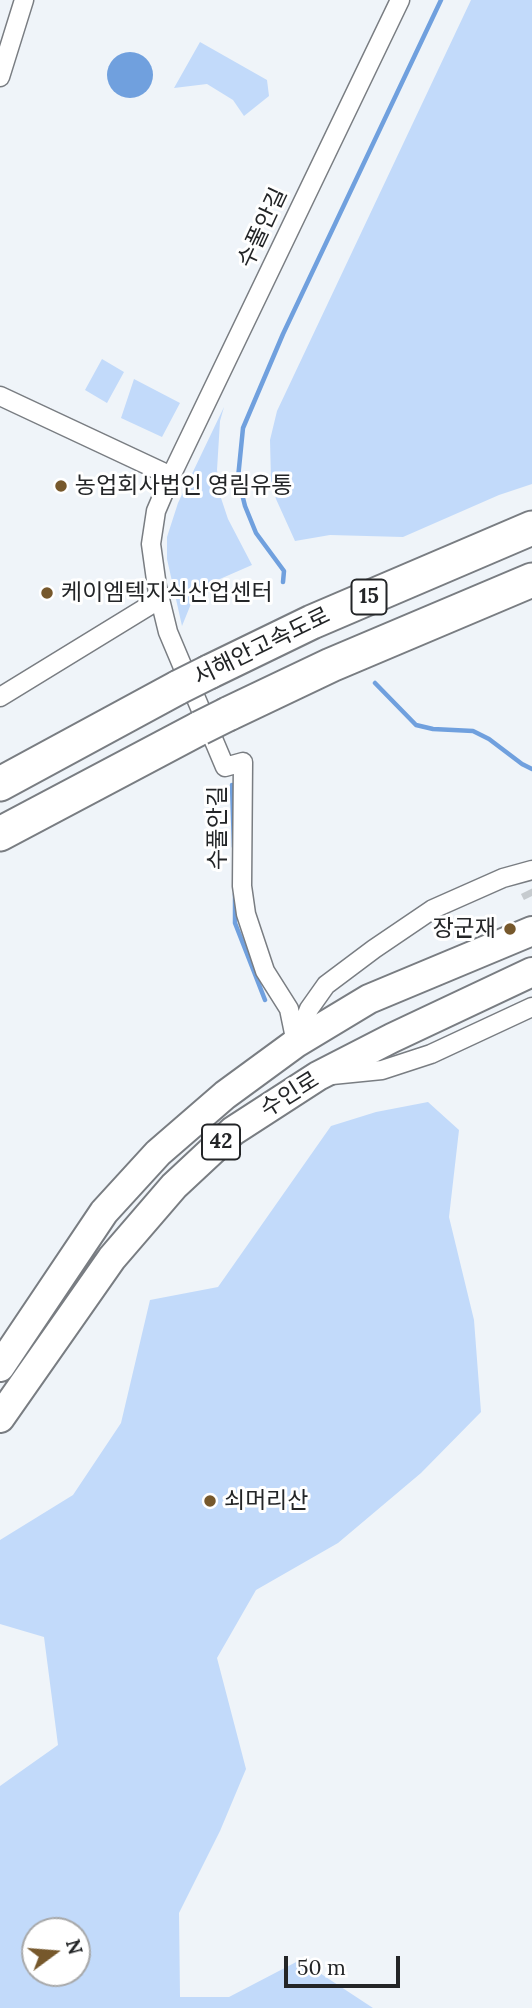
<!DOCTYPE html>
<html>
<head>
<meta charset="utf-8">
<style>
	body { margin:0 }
	#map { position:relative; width:532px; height:2008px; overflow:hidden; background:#eff4f9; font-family:Lora,serif }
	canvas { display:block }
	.north { position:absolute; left:21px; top:1917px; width:70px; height:70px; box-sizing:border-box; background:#fff; border:2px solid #a7a8a9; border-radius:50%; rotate:74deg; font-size:19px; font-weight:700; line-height:28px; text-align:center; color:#232527 }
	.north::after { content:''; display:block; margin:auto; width:24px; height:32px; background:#76582c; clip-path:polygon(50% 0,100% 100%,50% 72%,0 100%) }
	.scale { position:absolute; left:284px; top:1956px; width:116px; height:32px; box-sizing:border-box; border:4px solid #232527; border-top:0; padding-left:9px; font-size:21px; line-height:24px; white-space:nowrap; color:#232527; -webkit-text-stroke:5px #fff; paint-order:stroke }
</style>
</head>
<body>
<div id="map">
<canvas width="532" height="2008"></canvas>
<div class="north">N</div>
<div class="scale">50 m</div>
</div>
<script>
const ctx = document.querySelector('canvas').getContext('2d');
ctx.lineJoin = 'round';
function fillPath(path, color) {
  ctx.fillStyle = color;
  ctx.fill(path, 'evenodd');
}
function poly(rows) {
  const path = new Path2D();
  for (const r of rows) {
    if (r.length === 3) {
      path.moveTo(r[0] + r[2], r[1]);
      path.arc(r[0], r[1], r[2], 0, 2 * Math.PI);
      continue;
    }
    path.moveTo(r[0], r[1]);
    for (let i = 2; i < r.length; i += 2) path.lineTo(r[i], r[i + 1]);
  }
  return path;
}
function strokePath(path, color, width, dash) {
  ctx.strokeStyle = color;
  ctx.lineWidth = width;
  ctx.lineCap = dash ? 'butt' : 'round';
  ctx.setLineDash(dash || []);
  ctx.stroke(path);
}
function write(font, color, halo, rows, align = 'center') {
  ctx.font = font + ' Lora,"Noto Sans KR",serif';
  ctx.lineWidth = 6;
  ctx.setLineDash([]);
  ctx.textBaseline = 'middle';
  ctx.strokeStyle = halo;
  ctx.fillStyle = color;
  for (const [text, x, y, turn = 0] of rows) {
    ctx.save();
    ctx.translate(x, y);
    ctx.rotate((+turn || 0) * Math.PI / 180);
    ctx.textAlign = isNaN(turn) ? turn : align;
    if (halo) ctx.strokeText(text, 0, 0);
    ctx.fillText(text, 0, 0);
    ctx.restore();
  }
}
fillPath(poly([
	[471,0,532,0,532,484,499,495,403,537,330,535,295,541,276,499,271,480,270,440,277,411],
	[200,42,267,80,269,96,244,116,233,100,207,84,174,88],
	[102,359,124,372,107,403,85,390],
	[134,379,180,403,162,437,121,418],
	[224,407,220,421,217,470,221,498,228,519,252,565,197,589,182,626,167,559,167,537,178,503],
	[428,1102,459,1130,449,1217,474,1320,481,1412,421,1473,338,1543,256,1590,217,1658,246,1769,220,1831,179,1913,180,1997,229,1997,300,1960,373,2008,0,2008,0,1786,58,1745,44,1637,0,1624,0,1540,73,1495,121,1423,150,1300,218,1287,331,1126,376,1112],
	[35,1931,77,1931,77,1973,35,1973]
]), '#c2dafa');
fillPath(poly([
	[130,75,23]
]), '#70a0de');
strokePath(poly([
	[283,582,284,571,256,533,245,506,238,478,243,428,283,334,441,0],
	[375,683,416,725,433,729,473,731,489,739,522,764,532,769],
	[232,785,234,847],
	[235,894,235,923,265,1000]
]), '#70a0de', 4.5);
strokePath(poly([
	[529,890,532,896]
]), '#c6cbcf', 18, [18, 9]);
const minor = poly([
	[0,77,24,0],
	[0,396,171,476],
	[0,697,160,599],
	[296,1043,289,1009,265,971,246,914,242,886,243,762,225,767,168,632,157,587,151,544,156,511,171,476,400,0],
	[296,1043,309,1009,326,985,374,949,433,909,503,878,532,870],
	[332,1075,382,1070,431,1054,532,1007]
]);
const primary = poly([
	[0,1367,104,1212,158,1153,225,1095,296,1043,369,999,532,931],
	[0,1418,112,1258,174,1186,233,1131,318,1076,392,1038,532,972]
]);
const motorway = poly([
	[209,672,312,622,532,528],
	[228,714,331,665,532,580],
	[0,784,179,687],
	[0,834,200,728]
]);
strokePath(minor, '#797d82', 21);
strokePath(primary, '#797d82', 32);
strokePath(motorway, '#797d82', 37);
strokePath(minor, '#fff', 18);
strokePath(primary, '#fff', 28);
strokePath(motorway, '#fff', 33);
const motorwayBridge = poly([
	[179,687,209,672],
	[200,728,228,714]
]);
strokePath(motorwayBridge, '#797d82', 37, []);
strokePath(motorwayBridge, '#fff', 33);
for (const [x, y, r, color] of [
	[61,486,7,"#76582c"],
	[47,593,7,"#76582c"],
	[510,929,7,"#76582c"],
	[210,1501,7,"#76582c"]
]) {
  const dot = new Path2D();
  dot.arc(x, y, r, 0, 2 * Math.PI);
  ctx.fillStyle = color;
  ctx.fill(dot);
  strokePath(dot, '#fff', 2.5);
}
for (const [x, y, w] of [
	[369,597,35],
	[221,1142,38]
]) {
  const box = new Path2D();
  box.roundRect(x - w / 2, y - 17.5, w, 35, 5);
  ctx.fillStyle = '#fff';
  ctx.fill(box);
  strokePath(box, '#232527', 2);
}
write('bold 21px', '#232527', null, [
	["15",369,597],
	["42",221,1142]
]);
write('23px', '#232527', '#fff', [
	["수풀안길",263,228,-65],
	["서해안고속도로",262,647,-26],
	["수풀안길",218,828,-90],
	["수인로",290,1095,-32]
]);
write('23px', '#232527', '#fff', [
	["농업회사법인 영림유통",75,486],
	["케이엠텍지식산업센터",61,593],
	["장군재",496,929,"right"],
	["쇠머리산",224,1501]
], 'left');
</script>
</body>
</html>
